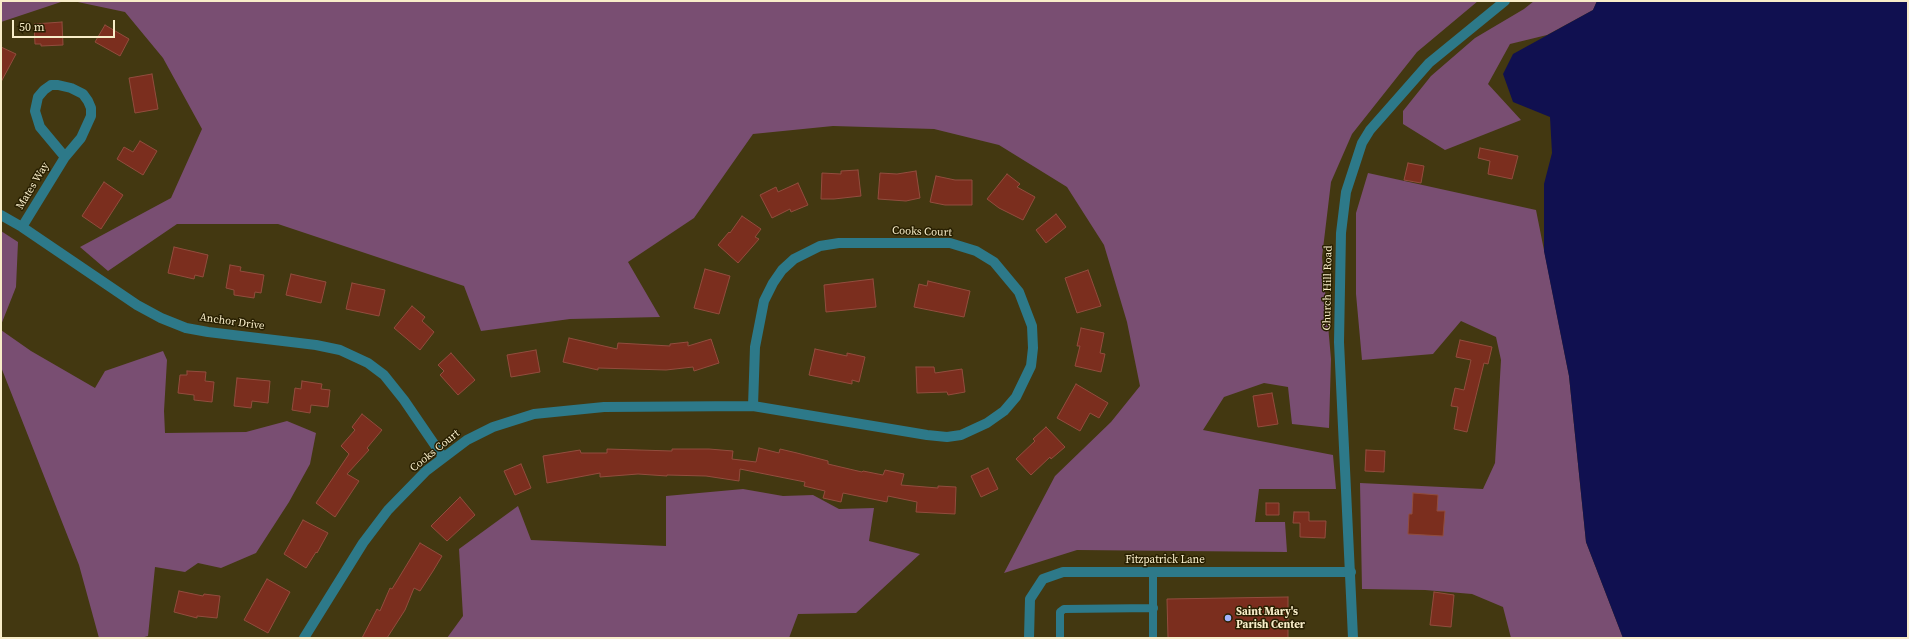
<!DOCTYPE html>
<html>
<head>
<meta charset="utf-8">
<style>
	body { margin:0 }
	#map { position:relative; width:1909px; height:639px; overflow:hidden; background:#433811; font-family:"Source Serif 4",serif }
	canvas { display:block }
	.frame { position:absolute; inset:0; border:2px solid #f8edc9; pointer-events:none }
	.scale { position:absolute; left:12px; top:20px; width:103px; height:18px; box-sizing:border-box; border:2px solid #f8edc9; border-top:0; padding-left:5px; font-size:12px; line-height:14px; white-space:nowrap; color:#f8edc9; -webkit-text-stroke:3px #281f01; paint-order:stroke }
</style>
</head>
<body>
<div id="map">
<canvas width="1909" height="639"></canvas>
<div class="frame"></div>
<div class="scale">50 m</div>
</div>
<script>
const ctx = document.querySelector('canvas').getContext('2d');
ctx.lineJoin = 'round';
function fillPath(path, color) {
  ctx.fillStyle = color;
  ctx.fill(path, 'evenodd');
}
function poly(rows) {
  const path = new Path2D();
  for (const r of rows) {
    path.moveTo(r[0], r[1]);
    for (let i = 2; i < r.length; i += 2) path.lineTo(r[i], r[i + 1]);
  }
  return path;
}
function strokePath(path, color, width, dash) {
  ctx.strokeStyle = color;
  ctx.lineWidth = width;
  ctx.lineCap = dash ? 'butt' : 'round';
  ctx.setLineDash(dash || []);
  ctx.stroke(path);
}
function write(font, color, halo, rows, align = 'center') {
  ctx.font = font + ' "Source Serif 4",serif';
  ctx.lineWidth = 3;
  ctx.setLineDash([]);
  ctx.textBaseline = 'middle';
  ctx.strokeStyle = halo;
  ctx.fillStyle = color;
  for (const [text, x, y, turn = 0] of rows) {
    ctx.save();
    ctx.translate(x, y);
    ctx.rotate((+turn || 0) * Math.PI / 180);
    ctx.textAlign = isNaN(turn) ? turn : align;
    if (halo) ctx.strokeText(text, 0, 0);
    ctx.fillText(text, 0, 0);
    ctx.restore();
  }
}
fillPath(poly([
	[1,1,64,1,1,22],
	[73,1,1478,1,1417,52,1352,134,1331,182,1322,257,1331,359,1329,428,1292,424,1288,387,1264,383,1224,397,1203,430,1333,455,1336,489,1259,489,1255,522,1285,522,1287,552,1077,550,1004,573,1055,476,1111,422,1140,386,1127,322,1104,245,1067,187,999,145,934,129,833,126,753,134,694,218,628,262,660,317,570,319,481,331,464,286,278,224,177,224,108,271,80,247,171,198,202,129,163,58,125,12],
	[1534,1,1597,1,1593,10,1547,35,1510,44,1488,84,1521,120,1445,150,1403,124,1403,111,1431,76,1475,38,1524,9],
	[1368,173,1536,210,1569,376,1586,542,1623,638,1511,638,1503,607,1472,594,1425,590,1362,589,1360,483,1483,489,1495,463,1501,360,1496,337,1461,321,1433,354,1362,360,1356,294,1356,213],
	[1,231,18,242,16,287,1,325],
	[1,330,31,351,95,388,105,371,163,351,167,360,164,411,165,433,246,432,287,421,316,433,310,464,289,502,256,553,221,568,198,563,185,572,155,567,148,636,141,638,99,638,79,565,1,367],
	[743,489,783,496,813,495,839,509,874,508,869,541,920,554,856,613,798,614,789,638,447,638,463,616,459,549,518,506,531,540,666,546,666,496]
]), '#794e72');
fillPath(poly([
	[1597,1,1908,1,1908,638,1623,638,1586,542,1569,376,1544,251,1544,184,1552,153,1550,117,1513,102,1503,74,1513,54,1593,10]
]), '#101050');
const building = poly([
	[62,22,63,45,41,46,41,44,35,44,34,24,62,22],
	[105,25,129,39,120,56,95,42,105,25],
	[1,47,16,54,1,82,1,47],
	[152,74,158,109,135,113,129,78,152,74],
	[140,141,157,151,143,175,117,159,124,147,133,152,140,141],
	[1480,148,1518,156,1512,179,1488,174,1490,161,1478,158,1480,148],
	[1408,163,1424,166,1421,183,1404,180,1408,163],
	[858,170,861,196,834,199,821,199,822,173,841,174,841,171,858,170],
	[916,171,920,198,906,201,878,199,880,173,897,174,916,171],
	[1007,174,1020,184,1017,187,1035,197,1023,220,999,208,987,199,1007,174],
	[936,176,955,180,972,180,972,205,945,205,930,202,936,176],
	[104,182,123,195,101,229,82,216,104,182],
	[798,183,808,205,791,212,790,209,772,218,760,195,776,187,778,192,798,183],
	[1056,214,1066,227,1046,243,1036,230,1056,214],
	[742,216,761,229,755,237,759,239,738,263,718,245,729,232,730,233,742,216],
	[174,247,208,255,203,277,195,275,194,279,168,273,174,247],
	[230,265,241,267,240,271,264,275,261,293,255,292,254,298,234,295,234,290,226,288,230,265],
	[705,269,730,276,719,314,694,308,705,269],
	[1088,270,1101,306,1077,313,1065,278,1088,270],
	[291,274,326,282,321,303,286,295,291,274],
	[873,279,876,307,826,312,824,285,873,279],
	[928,281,970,291,964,317,914,307,919,284,927,286,928,281],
	[352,283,385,290,379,316,346,309,352,283],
	[412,306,425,317,422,321,434,332,420,350,394,328,412,306],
	[1081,328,1104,333,1100,353,1105,354,1101,372,1075,366,1080,346,1077,346,1081,328],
	[569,338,617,349,618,343,670,346,670,344,688,342,688,346,711,339,719,363,694,371,693,367,666,370,598,368,598,370,563,362,569,338],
	[1460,340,1492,347,1488,364,1484,363,1467,432,1454,429,1458,407,1451,406,1455,388,1464,390,1471,360,1456,357,1460,340],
	[815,349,847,356,847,353,865,357,859,382,852,380,852,384,809,375,815,349],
	[536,350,540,372,511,377,507,355,536,350],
	[451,353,475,380,458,395,440,375,444,371,438,365,451,353],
	[916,367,934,367,935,373,962,369,965,392,948,395,947,392,917,393,916,367],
	[187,371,206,372,205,381,214,382,212,402,194,400,194,395,178,393,180,375,187,375,187,371],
	[237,378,270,381,268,403,252,401,251,408,234,406,237,378],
	[302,381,322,384,321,389,330,390,328,407,311,405,310,413,292,410,295,388,301,389,302,381],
	[1076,384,1108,403,1099,418,1090,413,1080,431,1057,418,1076,384],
	[1272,393,1278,424,1258,427,1253,396,1272,393],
	[362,414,382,430,367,448,369,450,347,474,359,481,335,517,316,503,349,454,341,446,355,430,352,427,362,414],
	[1046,427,1065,447,1051,459,1050,457,1031,475,1016,459,1035,441,1033,439,1046,427],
	[759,448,779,453,780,449,797,453,828,461,828,464,862,472,863,471,883,475,885,470,904,474,901,485,938,488,938,486,956,487,955,514,916,512,917,502,888,496,887,502,843,493,841,502,823,498,825,491,804,486,805,482,740,469,739,481,706,476,667,475,667,476,638,474,600,477,600,473,547,483,543,456,580,450,581,453,607,453,607,449,672,451,672,449,709,449,733,451,732,459,756,462,759,448],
	[1366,450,1385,451,1384,472,1365,471,1366,450],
	[521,464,531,488,515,495,504,471,521,464],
	[988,468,998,489,981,497,971,476,988,468],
	[1413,493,1438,495,1437,511,1445,511,1443,536,1408,534,1409,514,1412,514,1413,493],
	[460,497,475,515,447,541,431,526,460,497],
	[1266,503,1279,503,1279,515,1266,515,1266,503],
	[1294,512,1309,512,1309,521,1326,521,1325,538,1300,537,1300,523,1293,523,1294,512],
	[303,520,328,533,317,553,316,552,306,568,284,554,303,520],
	[420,543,442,556,433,571,420,591,414,588,405,610,387,638,362,638,377,609,380,611,390,588,392,589,420,543],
	[267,579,290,592,268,633,244,620,267,579],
	[179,591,203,596,204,594,220,596,217,618,197,616,197,618,174,612,179,591],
	[1434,592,1454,595,1451,627,1430,625,1434,592],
	[1288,597,1288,638,1168,638,1167,599,1288,597]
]);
fillPath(building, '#7b2e1e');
strokePath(building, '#924d3e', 1);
strokePath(poly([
	[1153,572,1153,638],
	[1060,638,1060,612,1064,609,1154,608]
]), '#2d7989', 8);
strokePath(poly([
	[51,85,58,85,71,88,83,94,88,101,91,108,91,116,81,138,65,157,40,127,35,111,38,97,44,90,51,85],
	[1,215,22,227,137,305,161,318,186,328,208,332,316,345,340,350,368,363,384,375,404,400,443,457],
	[22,227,65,157],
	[839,243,950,243,976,251,994,262,1019,292,1032,326,1033,348,1031,366,1016,397,1004,411,987,423,961,435,947,437,927,435,753,406,755,347,764,301,773,283,782,270,794,259,820,246,839,243],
	[304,638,363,543,388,510,426,471,467,440,493,427,534,414,604,407,753,406],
	[1029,638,1030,599,1043,579,1063,572,1351,572]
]), '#2d7989', 10);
strokePath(poly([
	[1353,638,1339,342,1341,233,1346,192,1362,143,1370,130,1429,63,1505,1]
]), '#2d7989', 10);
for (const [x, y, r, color] of [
	[1228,618,4,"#a1b3fd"]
]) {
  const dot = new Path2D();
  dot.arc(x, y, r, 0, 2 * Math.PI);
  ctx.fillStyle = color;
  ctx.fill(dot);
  strokePath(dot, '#281f01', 1.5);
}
write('11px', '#f8edc9', '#281f01', [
	["Mates Way",33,186,-59],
	["Cooks Court",922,232,2],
	["Church Hill Road",1328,288,-89],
	["Anchor Drive",232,322,8],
	["Cooks Court",435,451,-39],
	["Fitzpatrick Lane",1165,560]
]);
write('bold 11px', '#f8edc9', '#281f01', [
	["Saint Mary's",1236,612],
	["Parish Center",1236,625]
], 'left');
</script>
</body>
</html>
